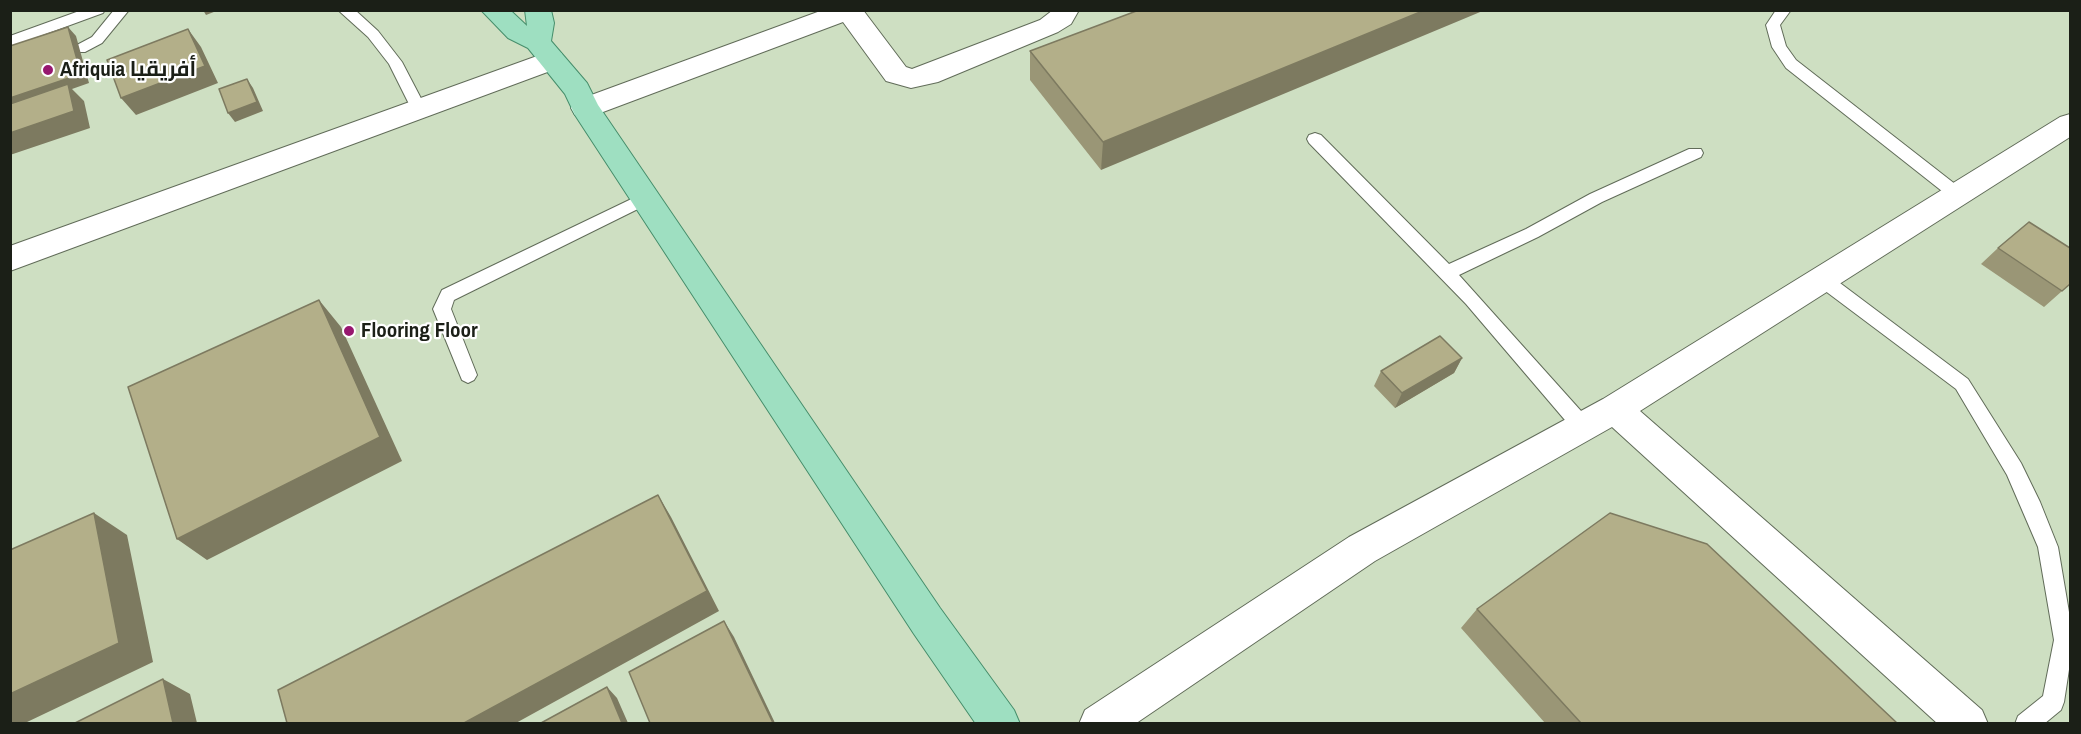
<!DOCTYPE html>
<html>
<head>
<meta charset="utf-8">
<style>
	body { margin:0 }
	#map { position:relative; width:2081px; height:734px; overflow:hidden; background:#dbe8d2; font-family:"Archivo Narrow",sans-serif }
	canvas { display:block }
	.frame { position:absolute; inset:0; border:12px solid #1b1f17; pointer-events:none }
</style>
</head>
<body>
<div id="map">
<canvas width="2081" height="734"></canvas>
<div class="frame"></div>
</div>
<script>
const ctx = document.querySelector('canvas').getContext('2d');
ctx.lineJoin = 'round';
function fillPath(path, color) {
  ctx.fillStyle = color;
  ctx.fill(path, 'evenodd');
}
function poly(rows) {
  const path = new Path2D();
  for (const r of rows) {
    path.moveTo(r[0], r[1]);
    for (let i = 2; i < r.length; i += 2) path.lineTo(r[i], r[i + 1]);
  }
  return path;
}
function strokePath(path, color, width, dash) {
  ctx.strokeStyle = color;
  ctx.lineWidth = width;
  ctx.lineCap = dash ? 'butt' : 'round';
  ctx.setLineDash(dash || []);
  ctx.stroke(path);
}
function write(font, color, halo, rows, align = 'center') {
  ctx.font = font + ' "Archivo Narrow",Cairo,sans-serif';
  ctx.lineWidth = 4.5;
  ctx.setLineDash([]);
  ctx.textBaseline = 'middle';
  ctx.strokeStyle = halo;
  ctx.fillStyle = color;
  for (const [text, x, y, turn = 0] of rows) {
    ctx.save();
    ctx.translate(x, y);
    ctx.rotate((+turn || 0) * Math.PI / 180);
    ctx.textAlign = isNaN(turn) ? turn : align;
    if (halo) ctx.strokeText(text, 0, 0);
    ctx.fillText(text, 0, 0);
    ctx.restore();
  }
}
fillPath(poly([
	[11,11,2070,11,2070,723,11,723]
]), '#cedfc2');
const service = poly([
	[82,10,105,10,103,13,10,47,10,36,82,10],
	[114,10,129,10,102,43,85,52,75,52,73,49,75,46,92,37,114,10],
	[338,10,355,10,378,31,402,62,426,108,423,112,413,112,389,64,368,37,338,10],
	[1776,10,1791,10,1780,25,1786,46,1796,60,1964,191,1966,195,1964,199,1952,199,1786,68,1772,47,1766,25,1776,10],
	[1315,133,1321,135,1449,264,1526,229,1590,194,1689,149,1701,149,1703,153,1701,157,1602,202,1538,237,1459,275,1590,421,1592,427,1590,433,1583,435,1576,433,1466,304,1309,143,1307,139,1309,135,1315,133],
	[646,192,652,194,654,198,652,202,454,300,451,309,477,375,474,380,468,383,462,380,433,309,442,290,646,192],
	[1822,272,1828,274,1968,379,2021,463,2040,502,2058,547,2070,618,2070,663,2064,702,2061,710,2044,724,2015,724,2018,716,2043,696,2054,640,2038,547,2007,475,1956,389,1816,284,1813,279,1816,274,1822,272]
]);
const minor = poly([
	[823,10,863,10,906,67,912,69,1040,20,1053,10,1079,10,1071,24,1058,32,938,82,911,88,886,81,843,22,595,115,585,118,575,115,571,108,575,101,823,10],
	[551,51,561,53,565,60,561,67,10,271,10,246,551,51],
	[2070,114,2070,137,1640,411,1982,710,1988,724,1938,724,1612,427,1375,561,1135,724,1079,724,1085,710,1349,537,1603,399,2060,117,2070,114]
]);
const primary = poly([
	[481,10,510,10,527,26,525,10,551,10,554,23,551,41,587,83,598,105,940,608,1014,710,1020,724,976,724,914,634,575,115,565,94,528,48,508,38,481,10]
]);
strokePath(service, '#616c59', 2);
strokePath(minor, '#616c59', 2);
strokePath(primary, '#468e6b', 2);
fillPath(service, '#fff');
fillPath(minor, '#fff');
fillPath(primary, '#9edfc1');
fillPath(poly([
	[1139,10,1101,170,1030,80,1030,51],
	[1998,248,2070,284,2044,307,1981,264],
	[1462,358,1454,373,1395,408,1374,386,1381,371],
	[1477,609,1897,723,1545,723,1461,628]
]), '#9a9676');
fillPath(poly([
	[203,10,219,10,206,15],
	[1425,10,1485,10,1101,170,1103,142],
	[68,27,76,36,89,83,72,89,84,101,90,128,10,155,10,98],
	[188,29,201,47,218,83,136,115,121,98],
	[247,79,253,88,263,111,235,122,228,113],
	[319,300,341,327,402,461,207,560,177,539],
	[1462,358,1454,373,1395,408,1402,393],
	[658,495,671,517,719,611,516,723,464,723],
	[94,513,127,535,153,662,25,723,10,723,10,694],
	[724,621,734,637,775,723,773,723],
	[163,679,190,694,197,723,173,723],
	[607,687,617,698,628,723,622,723]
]), '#7d7a60');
const building = poly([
	[1139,10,1425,10,1103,142,1030,51,1139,10],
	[68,27,81,74,10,98,10,46,68,27],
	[188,29,205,66,121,98,107,60,188,29],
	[247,79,257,102,228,113,219,89,247,79],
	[68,84,74,111,10,133,10,104,68,84],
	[2029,222,2070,248,2070,284,2062,291,1998,248,2029,222],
	[319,300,380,437,177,539,128,387,319,300],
	[1440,336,1462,358,1402,393,1381,371,1440,336],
	[658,495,707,591,464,723,287,723,278,690,658,495],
	[94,513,119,643,10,694,10,550,94,513],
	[1610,513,1707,544,1897,723,1581,723,1477,609,1610,513],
	[724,621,773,723,650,723,629,672,724,621],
	[163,679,173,723,75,723,163,679],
	[607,687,622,723,541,723,607,687]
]);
fillPath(building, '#b3af89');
strokePath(building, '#7d7a60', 1.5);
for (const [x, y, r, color] of [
	[48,70,6,"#97176f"],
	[349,331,6,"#97176f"]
]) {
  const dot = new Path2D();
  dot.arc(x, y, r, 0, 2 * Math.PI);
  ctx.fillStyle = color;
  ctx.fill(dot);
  strokePath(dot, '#fff', 2);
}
write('bold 21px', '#1b1f17', '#fff', [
	["Afriquia أفريقيا",60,70],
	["Flooring Floor",361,331]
], 'left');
</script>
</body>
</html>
